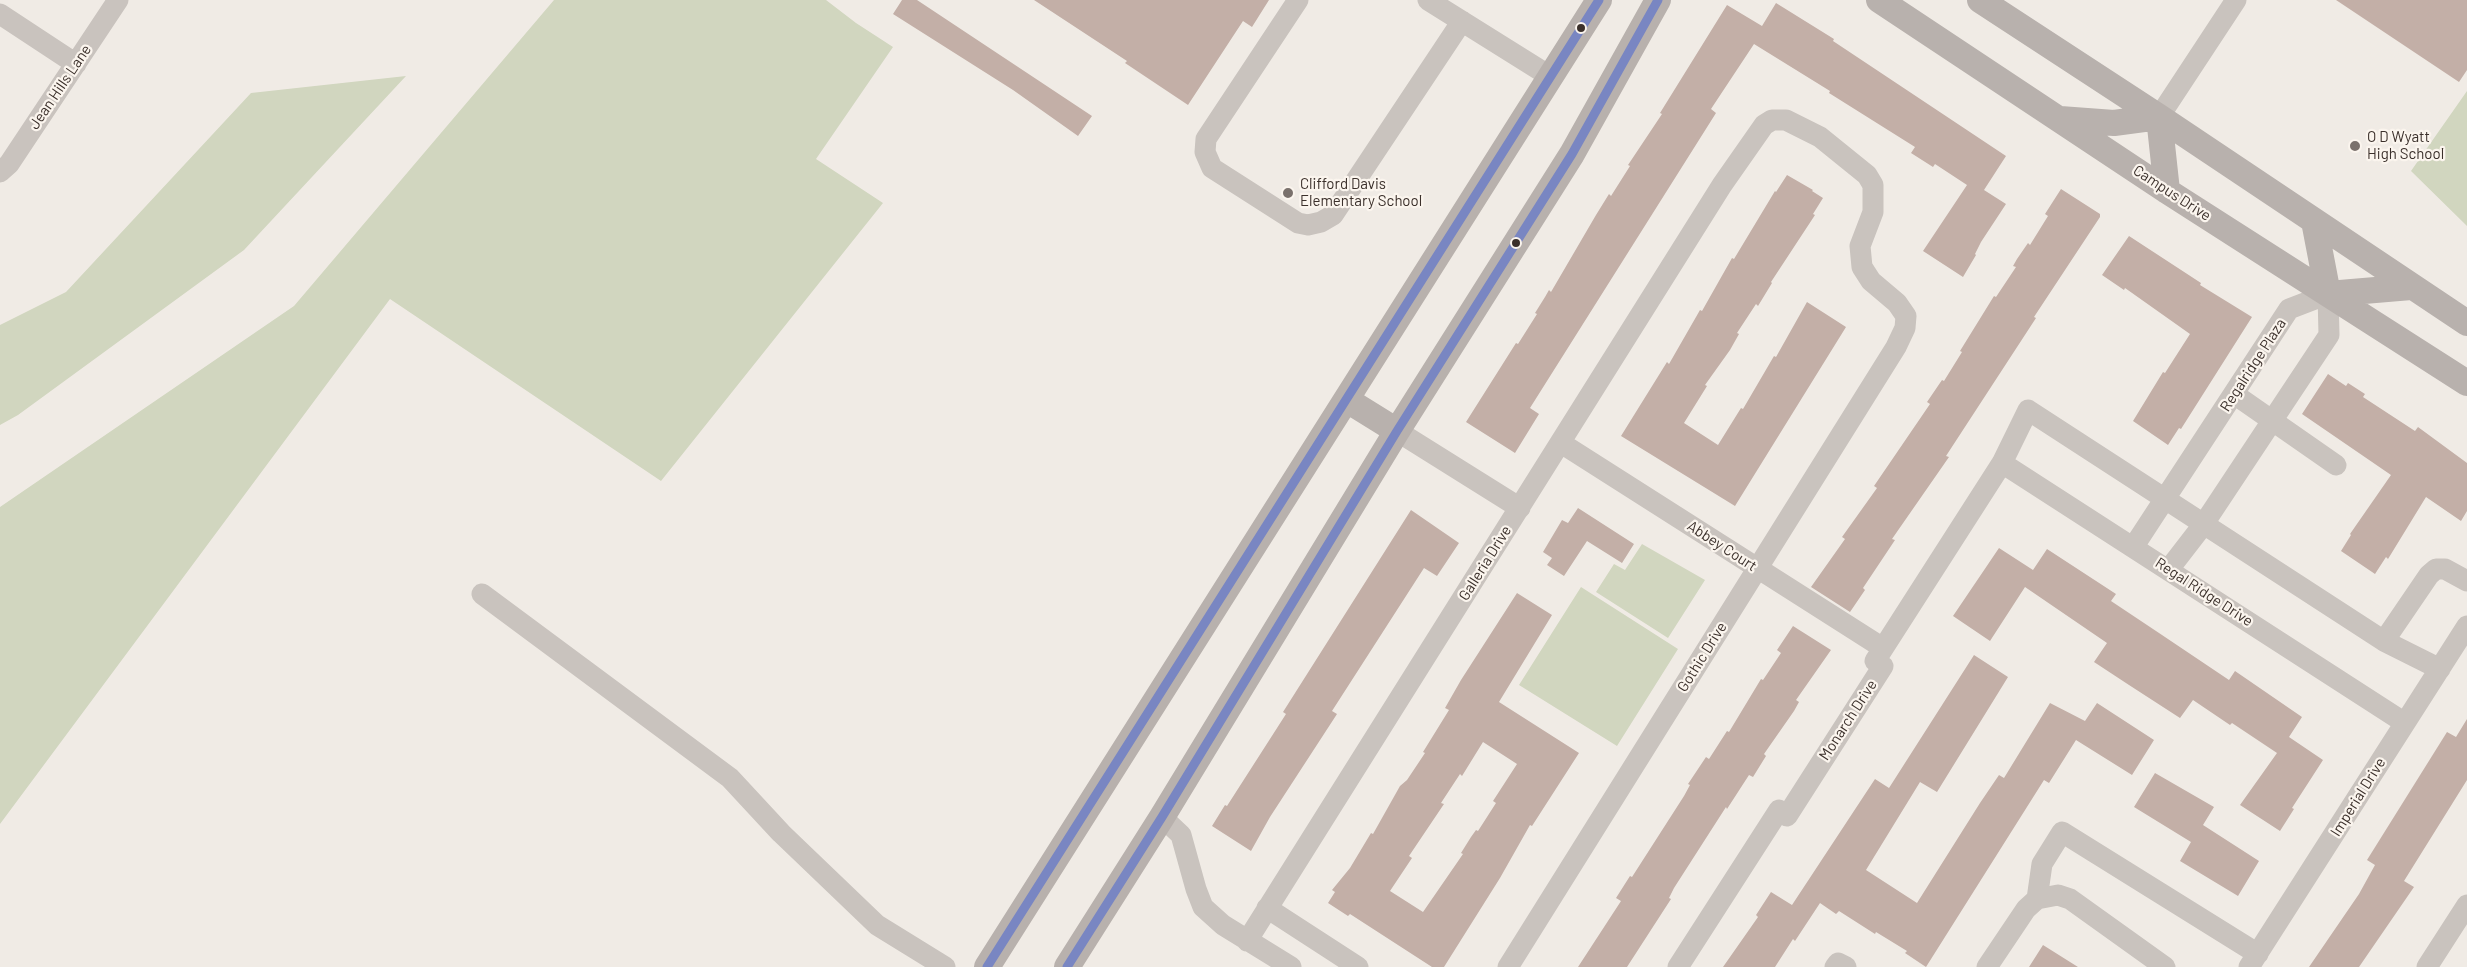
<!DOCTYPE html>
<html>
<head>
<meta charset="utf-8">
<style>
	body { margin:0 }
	canvas { display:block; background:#f0ebe5 }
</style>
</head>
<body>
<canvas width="2467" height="967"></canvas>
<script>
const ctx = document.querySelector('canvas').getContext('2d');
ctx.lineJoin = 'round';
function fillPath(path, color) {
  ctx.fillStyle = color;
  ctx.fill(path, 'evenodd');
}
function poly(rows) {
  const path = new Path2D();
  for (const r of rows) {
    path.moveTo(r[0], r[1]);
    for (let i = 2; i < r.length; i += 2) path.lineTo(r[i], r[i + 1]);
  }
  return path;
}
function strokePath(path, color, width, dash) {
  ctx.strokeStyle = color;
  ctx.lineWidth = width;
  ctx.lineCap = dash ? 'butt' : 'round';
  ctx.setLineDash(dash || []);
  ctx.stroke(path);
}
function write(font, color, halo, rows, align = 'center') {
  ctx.font = font + ' Barlow,sans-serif';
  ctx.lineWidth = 4.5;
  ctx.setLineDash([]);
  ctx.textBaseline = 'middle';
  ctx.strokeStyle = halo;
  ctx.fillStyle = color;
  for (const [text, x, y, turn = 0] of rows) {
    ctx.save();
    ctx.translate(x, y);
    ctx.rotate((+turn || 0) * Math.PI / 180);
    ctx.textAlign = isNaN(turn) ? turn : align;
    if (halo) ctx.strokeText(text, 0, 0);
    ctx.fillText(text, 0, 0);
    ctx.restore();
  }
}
fillPath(poly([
	[554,0,826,0,856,23,893,47,816,159,883,203,661,481,390,299,0,824,0,507,294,306],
	[406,76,244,250,18,415,0,425,0,325,66,292,251,93],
	[2467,91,2467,226,2411,171],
	[1642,544,1705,580,1668,638,1596,592,1614,564,1625,570],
	[1581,587,1678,649,1617,746,1519,685]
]), '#d1d6bf');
fillPath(poly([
	[902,0,917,0,1092,116,1078,136,1013,90,893,14],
	[1034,0,1269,0,1252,27,1243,21,1188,105,1125,63,1127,61],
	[2336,0,2467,0,2467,70,2459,82],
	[1776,3,1834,39,1833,41,2006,156,1984,190,2006,204,1981,242,1975,254,1976,255,1963,277,1923,251,1967,185,1935,164,1933,167,1911,153,1915,147,1829,93,1830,91,1754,44,1711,109,1716,113,1530,408,1539,414,1515,453,1466,422,1516,343,1518,344,1537,314,1535,313,1545,297,1549,290,1551,292,1596,215,1609,194,1611,196,1630,166,1628,165,1662,114,1660,113,1727,5,1762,26],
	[1787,175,1813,190,1812,191,1823,198,1813,214,1815,215,1771,282,1772,283,1758,306,1756,304,1737,333,1739,334,1730,350,1705,385,1707,386,1684,423,1718,445,1741,408,1743,409,1774,356,1776,357,1807,302,1846,327,1735,506,1621,436,1667,362,1669,364,1696,317,1700,310,1702,311,1732,258,1734,259,1775,191,1776,192],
	[2061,189,2100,214,2100,217,2034,317,2036,318,1946,456,1949,457,1892,539,1895,540,1863,588,1865,590,1850,612,1811,587,1845,539,1842,537,1877,488,1874,486,1930,404,1927,402,1942,380,1944,381,1962,352,1960,351,1994,296,1996,297,2016,267,2013,266,2017,259,2028,243,2030,245,2048,216,2045,214],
	[2129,236,2201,283,2200,285,2252,317,2181,429,2179,428,2168,445,2133,421,2163,372,2165,373,2190,334,2125,288,2124,290,2102,275],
	[2328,374,2346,386,2348,383,2365,394,2363,397,2415,431,2418,427,2467,463,2467,511,2461,521,2426,497,2388,559,2386,557,2375,574,2341,551,2351,535,2350,534,2391,475,2302,414],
	[1578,508,1634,544,1622,563,1587,541,1564,576,1547,565,1552,558,1543,552,1562,520,1568,523],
	[1411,510,1459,543,1437,576,1424,568,1332,711,1337,714,1270,817,1251,851,1212,826,1225,805,1227,806,1286,714,1283,712],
	[1999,548,2033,570,2047,549,2116,594,2111,601,2162,635,2229,680,2235,671,2302,717,2289,737,2323,760,2292,808,2294,809,2280,831,2240,805,2277,753,2232,723,2230,725,2193,700,2180,718,2129,685,2094,662,2107,643,2025,587,1990,641,1953,616],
	[1517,593,1552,615,1499,702,1579,753,1532,826,1530,825,1500,878,1444,967,1432,967,1350,914,1348,916,1328,903,1335,892,1332,890,1350,868,1371,833,1373,834,1400,786,1407,780,1425,753,1423,752,1449,710,1445,708,1461,680],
	[1483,742,1517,764,1493,801,1496,803,1478,831,1476,830,1471,837,1461,853,1463,854,1423,912,1390,891,1412,858,1409,856,1444,804,1441,803,1460,774,1462,776],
	[1793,626,1831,650,1796,700,1799,702,1794,711,1764,754,1766,756,1753,777,1749,775,1727,809,1726,807,1674,888,1669,898,1671,899,1627,967,1578,967,1621,901,1616,898,1630,876,1632,877,1684,796,1690,785,1688,784,1706,757,1709,759,1727,731,1729,732,1761,679,1763,680,1781,653,1777,650],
	[1974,655,2008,677,1937,792,1920,782,1866,870,1917,903,1980,803,1999,775,2004,778,2050,703,2085,721,2097,703,2154,740,2132,775,2076,740,2049,783,2044,780,1926,967,1905,953,1907,951,1876,932,1875,934,1839,911,1836,914,1820,903,1795,941,1793,939,1775,967,1723,967,1758,917,1756,915,1771,892,1792,905,1875,779,1889,788],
	[2467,719,2467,780,2404,881,2414,887,2359,967,2309,967,2359,894,2375,865,2367,860,2447,732,2456,737],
	[2155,773,2214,807,2203,825,2259,861,2238,896,2180,861,2191,842,2134,807],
	[2043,945,2078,967,2029,967]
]), '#c3afa7');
strokePath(poly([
	[1298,0,1206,139,1205,152,1212,168,1298,223,1308,225,1321,222,1333,215,1462,21],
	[1428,0,1551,77],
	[0,14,76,64],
	[2159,117,2236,0],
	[0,172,9,164,118,0],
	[2234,394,2336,465],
	[1397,431,1520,508],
	[1561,443,1883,648],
	[2002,463,2405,723],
	[2134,546,2289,309,2328,294,2329,335,2203,525,2169,569],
	[482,594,730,778,781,833,877,925,945,967],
	[2384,641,2429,575,2436,569,2445,569,2467,581],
	[1162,817,1181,835,1196,889,1203,907,1223,925,1291,967],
	[2037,899,2042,864,2062,832,2258,954],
	[1267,908,1358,967],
	[1247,941,1722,185,1764,125,1772,120,1786,120,1820,137,1867,175,1873,185,1873,212,1860,246,1862,267,1871,281,1897,303,1906,316,1905,328,1896,347,1508,967],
	[1678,967,1779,810,1787,816,1883,666,1875,661,2002,463,2028,410,2384,641,2440,669],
	[1835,967,1838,963,1846,967],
	[1987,967,2026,909,2037,899,2058,895,2070,899,2165,967],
	[2249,967,2467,626],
	[2427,967,2467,905]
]), '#c9c3be', 21);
strokePath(poly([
	[1879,0,2167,191,2467,383],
	[1980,0,2159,117,2467,323],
	[2060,119,2114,123,2159,117,2167,191],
	[2314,221,2328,294,2411,287],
	[1347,400,1397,431],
	[987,967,1599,0],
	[1067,967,1162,817,1397,431,1572,154,1658,0]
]), '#b8b1ad', 26);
strokePath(poly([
	[987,967,1599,0],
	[1067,967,1162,817,1397,431,1572,154,1658,0]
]), '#7986c2', 9);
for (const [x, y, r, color] of [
	[1581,28,5,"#3b302b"],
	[2355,146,6,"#7a716c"],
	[1288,193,6,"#7a716c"],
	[1516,243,5,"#3b302b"]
]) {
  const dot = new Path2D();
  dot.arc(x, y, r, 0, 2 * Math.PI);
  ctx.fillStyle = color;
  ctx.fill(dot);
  strokePath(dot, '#fbf5ee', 2);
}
write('15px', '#3b302b', '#fbf5ee', [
	["Jean Hills Lane",60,87,-56],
	["Campus Drive",2172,193,33],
	["Regalridge Plaza",2253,365,-57],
	["Abbey Court",1722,546,33],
	["Galleria Drive",1485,563,-58],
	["Regal Ridge Drive",2204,592,33],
	["Gothic Drive",1702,657,-58],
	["Monarch Drive",1848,720,-57],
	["Imperial Drive",2358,797,-58]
]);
write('15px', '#3b302b', '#fbf5ee', [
	["O D Wyatt",2367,137],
	["High School",2367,154],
	["Clifford Davis",1300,184],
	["Elementary School",1300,201]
], 'left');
</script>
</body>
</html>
